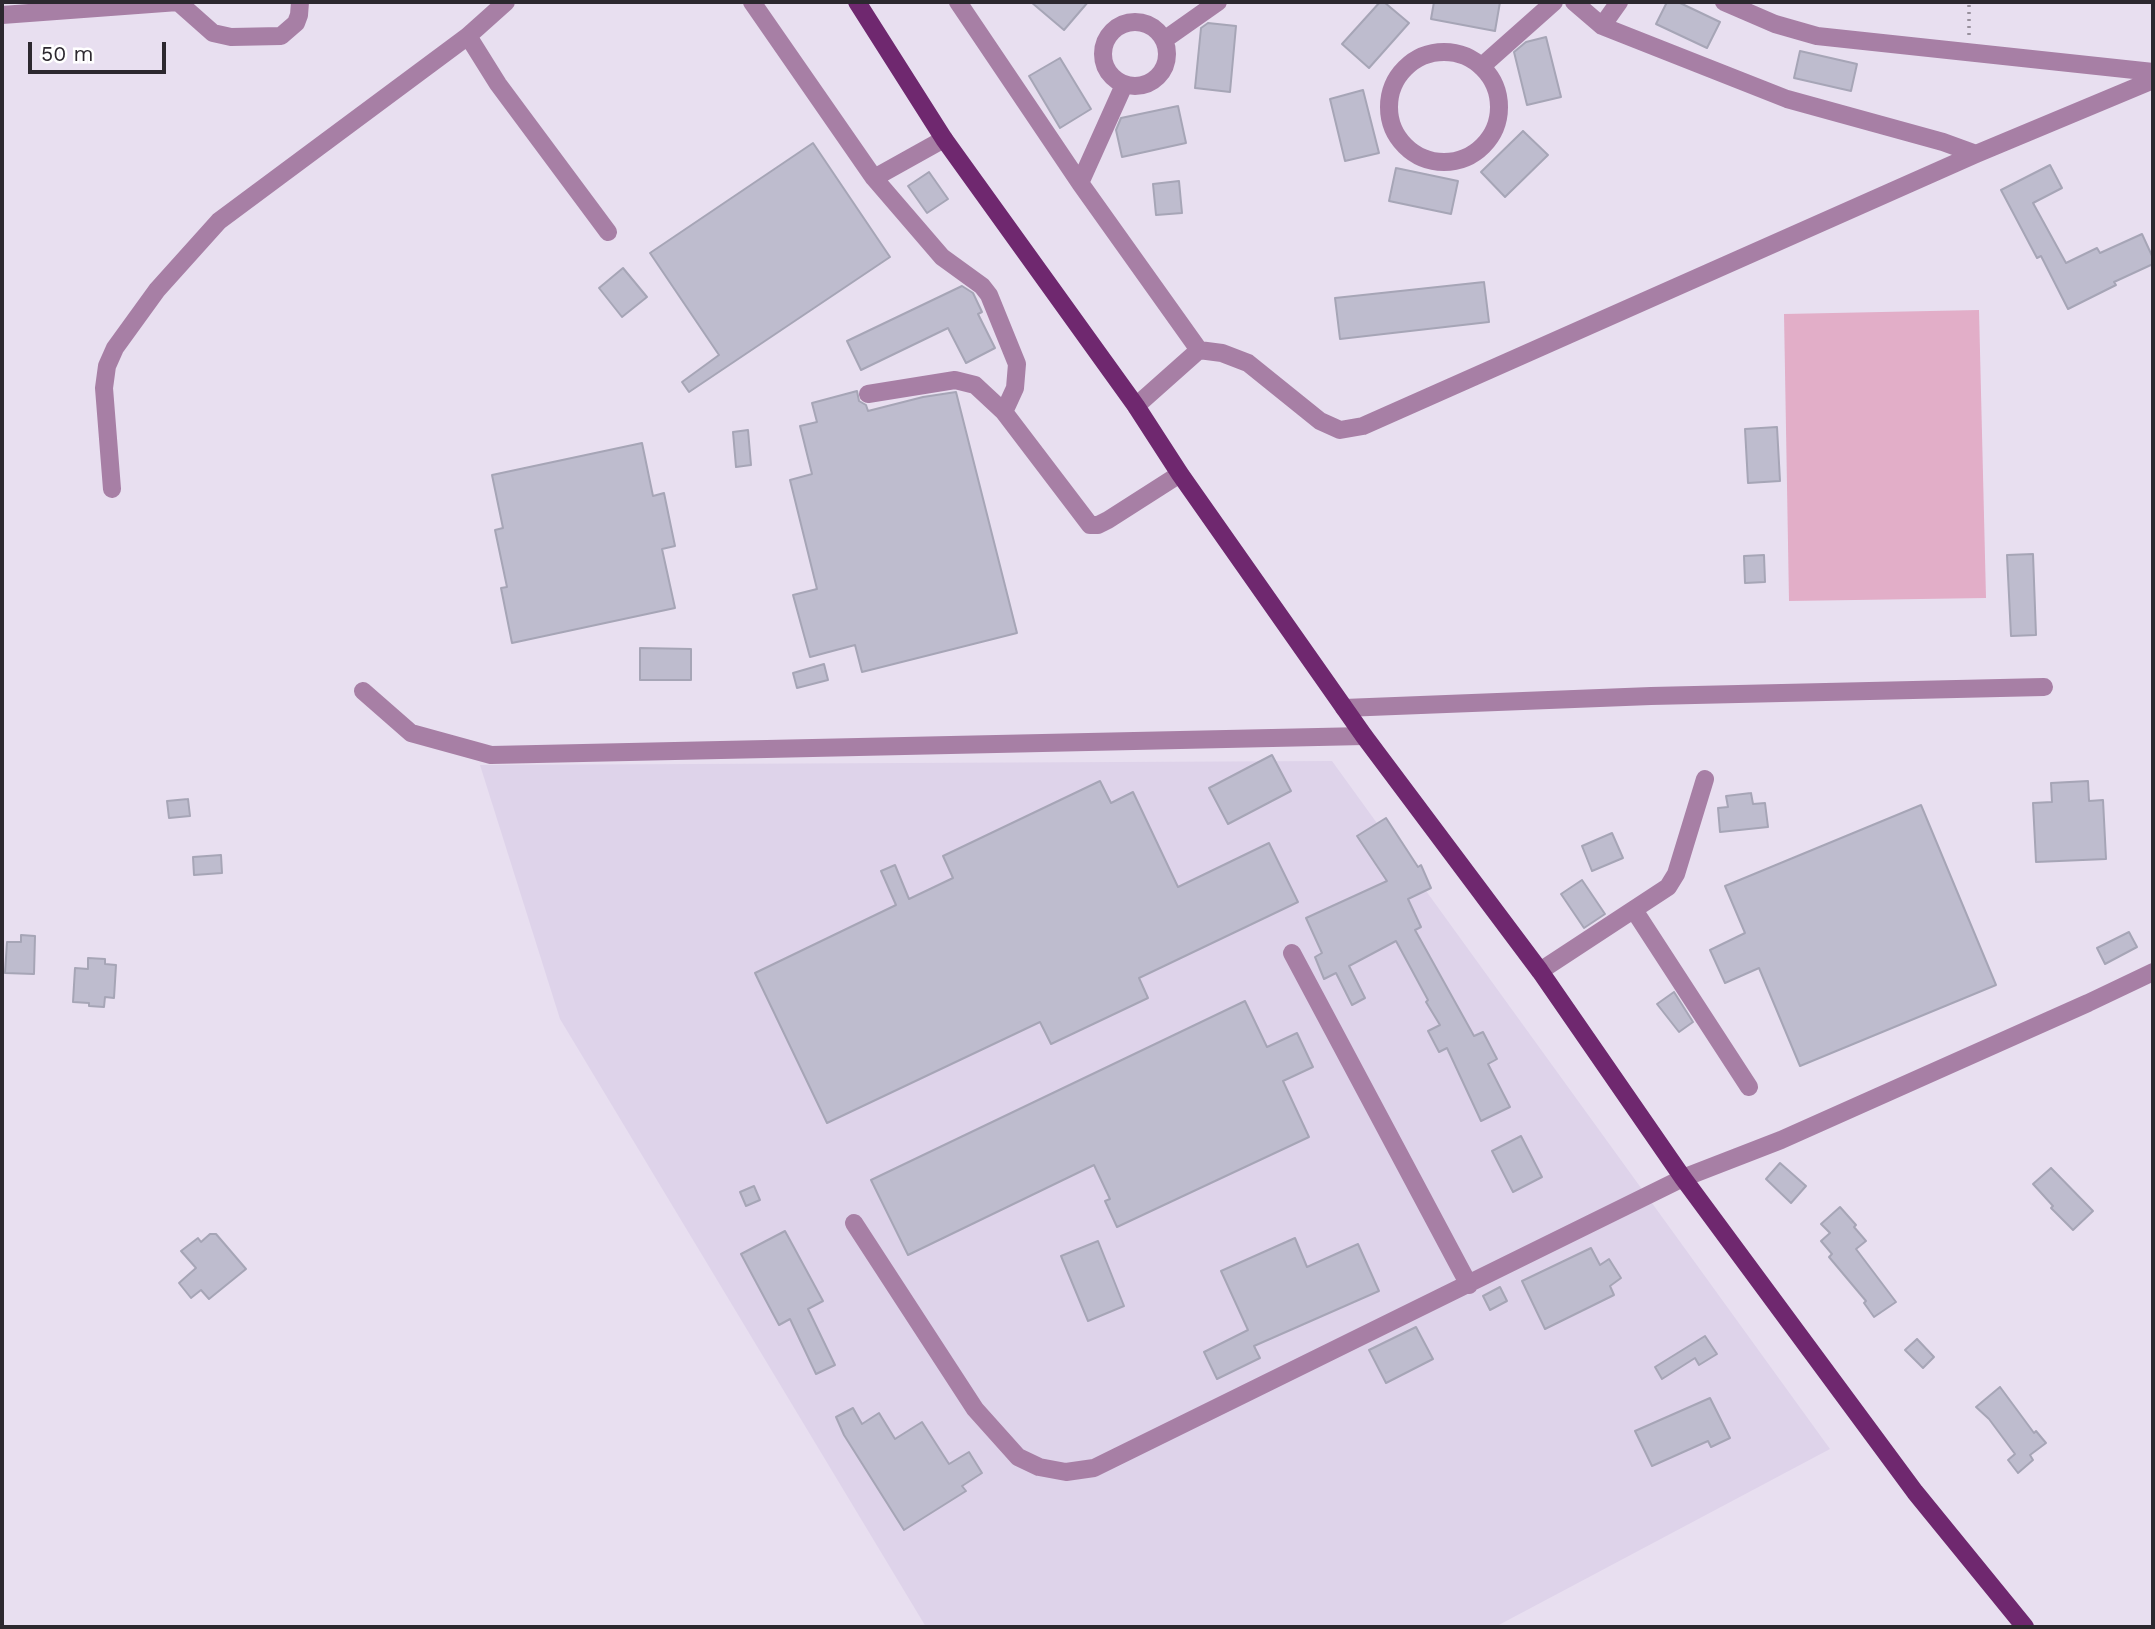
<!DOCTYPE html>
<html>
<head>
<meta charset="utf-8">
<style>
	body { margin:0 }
	#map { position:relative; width:2155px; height:1629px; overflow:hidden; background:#e8dff0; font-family:"Work Sans",sans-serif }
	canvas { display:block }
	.frame { position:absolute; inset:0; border:4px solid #2c282f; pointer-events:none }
	.scale { position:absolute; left:28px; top:42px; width:138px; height:32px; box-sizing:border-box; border:4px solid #2c282f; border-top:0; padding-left:9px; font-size:21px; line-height:24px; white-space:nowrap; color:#2c282f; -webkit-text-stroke:5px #fff; paint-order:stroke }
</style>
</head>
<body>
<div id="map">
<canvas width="2155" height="1629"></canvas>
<div class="frame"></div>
<div class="scale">50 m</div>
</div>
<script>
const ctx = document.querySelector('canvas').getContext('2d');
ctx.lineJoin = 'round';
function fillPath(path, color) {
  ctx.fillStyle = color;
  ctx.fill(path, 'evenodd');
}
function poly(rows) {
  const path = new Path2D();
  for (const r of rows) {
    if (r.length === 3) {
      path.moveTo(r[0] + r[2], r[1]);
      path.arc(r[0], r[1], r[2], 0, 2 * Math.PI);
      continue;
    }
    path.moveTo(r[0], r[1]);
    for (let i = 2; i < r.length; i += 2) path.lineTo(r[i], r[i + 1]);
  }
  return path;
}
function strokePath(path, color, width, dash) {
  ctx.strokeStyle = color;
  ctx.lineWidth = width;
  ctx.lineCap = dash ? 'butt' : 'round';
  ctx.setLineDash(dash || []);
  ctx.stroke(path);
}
fillPath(poly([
	[1332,761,1830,1449,1495,1627,926,1627,560,1019,480,765]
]), '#ded3ea');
fillPath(poly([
	[1979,310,1986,598,1789,601,1784,314]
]), '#e2aec8');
const building = poly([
	[1031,2,1088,2,1064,30,1031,2],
	[1380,2,1384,2,1409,23,1369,68,1342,44,1380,2],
	[1434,2,1500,2,1495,31,1431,19,1434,2],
	[1667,2,1678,2,1720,22,1707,48,1656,24,1667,2],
	[1208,23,1236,26,1230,92,1195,88,1201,28,1208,23],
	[1546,37,1561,97,1527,105,1514,52,1526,42,1546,37],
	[1800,51,1857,64,1851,91,1794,78,1800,51],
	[1060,58,1091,109,1060,128,1029,76,1060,58],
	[1363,90,1379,153,1345,161,1330,99,1363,90],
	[1178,106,1186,143,1122,157,1116,130,1121,118,1178,106],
	[1523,131,1548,155,1505,197,1481,172,1523,131],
	[813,143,890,257,689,392,682,382,719,355,650,253,813,143],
	[2050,165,2062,188,2033,203,2066,263,2097,248,2100,253,2142,234,2153,258,2153,264,2114,282,2116,285,2068,309,2041,256,2037,258,2001,190,2050,165],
	[1396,168,1458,181,1451,214,1389,201,1396,168],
	[929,172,948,199,927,213,908,186,929,172],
	[1179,181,1182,213,1156,215,1153,184,1179,181],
	[623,268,647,297,622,317,599,288,623,268],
	[1484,282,1489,322,1340,339,1335,298,1484,282],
	[962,286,973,293,982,312,978,314,995,348,966,363,948,328,861,370,847,341,962,286],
	[857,391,859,401,866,405,868,411,923,397,956,392,1017,633,862,672,855,645,810,657,793,595,817,589,790,480,812,474,800,426,817,422,812,403,857,391],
	[1777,427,1780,481,1748,483,1745,429,1777,427],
	[748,430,751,465,736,467,733,432,748,430],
	[642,443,653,496,664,493,675,546,662,549,675,608,512,643,501,588,507,587,495,530,503,528,492,475,642,443],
	[2033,554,2036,635,2011,636,2007,555,2033,554],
	[1764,555,1765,582,1745,583,1744,556,1764,555],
	[640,648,691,649,691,680,640,680,640,648],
	[824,664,828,680,797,688,793,673,824,664],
	[1272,755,1291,791,1228,824,1209,788,1272,755],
	[1100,781,1111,803,1133,792,1178,887,1269,843,1298,902,1139,978,1148,998,1051,1044,1040,1022,827,1123,755,973,896,905,881,871,895,865,909,899,953,878,943,856,1100,781],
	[2088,781,2089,801,2103,800,2106,859,2036,862,2033,803,2052,802,2051,783,2088,781],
	[1751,793,1753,804,1765,803,1768,827,1720,832,1718,808,1728,807,1726,796,1751,793],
	[188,799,190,816,169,818,167,801,188,799],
	[1921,805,1996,985,1800,1066,1759,968,1725,983,1710,950,1745,933,1725,886,1921,805],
	[1386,818,1418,867,1421,865,1431,888,1408,899,1421,927,1415,930,1474,1036,1483,1032,1497,1059,1488,1064,1510,1107,1481,1121,1447,1048,1439,1052,1428,1031,1440,1025,1426,1002,1428,1000,1396,941,1349,966,1365,998,1352,1005,1336,973,1324,979,1315,957,1322,953,1306,918,1387,881,1357,836,1386,818],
	[1612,833,1623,858,1592,871,1582,846,1612,833],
	[221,855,222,873,194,875,193,857,221,855],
	[1582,880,1605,914,1584,928,1561,894,1582,880],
	[2129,932,2137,947,2105,964,2097,948,2129,932],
	[21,935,35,936,34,974,5,973,7,942,21,942,21,935],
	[88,958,105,959,105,964,116,965,114,998,105,997,104,1007,89,1006,89,1003,73,1002,75,968,88,969,88,958],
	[1674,992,1693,1022,1679,1032,1657,1004,1674,992],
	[1245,1001,1267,1047,1297,1033,1313,1067,1283,1081,1309,1137,1117,1227,1105,1201,1110,1199,1094,1165,908,1255,871,1180,1245,1001],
	[1521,1136,1542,1177,1513,1192,1492,1151,1521,1136],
	[1780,1163,1806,1186,1791,1203,1766,1179,1780,1163],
	[2051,1168,2093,1211,2073,1230,2051,1208,2053,1206,2033,1184,2051,1168],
	[754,1186,760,1200,746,1206,740,1192,754,1186],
	[1840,1207,1856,1225,1854,1227,1866,1241,1856,1249,1896,1302,1874,1317,1864,1303,1866,1301,1829,1257,1832,1254,1821,1241,1830,1233,1821,1224,1840,1207],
	[785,1231,823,1301,808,1309,835,1365,816,1374,790,1319,779,1325,741,1254,785,1231],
	[210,1234,216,1234,246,1269,209,1299,201,1290,191,1298,179,1283,196,1268,181,1251,198,1238,201,1242,210,1234],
	[1295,1238,1307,1267,1358,1244,1379,1291,1254,1346,1260,1358,1217,1379,1204,1352,1248,1330,1221,1271,1295,1238],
	[1098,1241,1124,1306,1088,1321,1061,1256,1098,1241],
	[1591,1248,1600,1265,1609,1259,1621,1278,1610,1286,1614,1295,1545,1329,1522,1281,1591,1248],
	[1500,1287,1507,1301,1490,1310,1483,1296,1500,1287],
	[1416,1327,1433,1359,1386,1383,1369,1350,1416,1327],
	[1705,1336,1717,1354,1699,1365,1695,1358,1662,1379,1655,1367,1705,1336],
	[1917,1339,1934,1357,1923,1368,1905,1350,1917,1339],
	[2000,1387,2034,1433,2036,1431,2046,1443,2030,1455,2033,1460,2018,1473,2008,1460,2015,1454,1989,1419,1976,1407,2000,1387],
	[1710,1398,1730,1438,1711,1447,1708,1441,1652,1466,1635,1431,1710,1398],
	[853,1408,862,1424,879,1413,895,1439,922,1422,949,1464,969,1452,982,1473,962,1486,966,1491,904,1530,844,1435,836,1417,853,1408]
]);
fillPath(building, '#bebcce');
strokePath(building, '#a6a5b6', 2);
strokePath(poly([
	[1969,35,1969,2]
]), '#97909c', 3.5, [2, 5]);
strokePath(poly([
	[178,2,213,33,231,37,281,36,296,23,299,15,300,2],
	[506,2,468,36,498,84,608,232],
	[752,2,874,178,944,139],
	[958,2,1080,183,1199,350],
	[1574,2,1602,26,1787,99,1943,142,1976,154],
	[1724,2,1775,24,1817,36,2153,72],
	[2,15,178,2],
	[1135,54,32],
	[1602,26,1619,2],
	[1164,40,1218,2],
	[1444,107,55],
	[1482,66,1554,2],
	[874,178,942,257,982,286,989,295,1017,364,1015,388,1004,412],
	[1080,183,1124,85],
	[868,394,955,380,975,385,1004,412,1090,525,1098,525,1108,520,1180,474],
	[1136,406,1199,350,1222,353,1248,363,1320,421,1340,430,1363,426,1976,154,2153,80],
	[112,489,104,388,107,366,115,348,157,290,219,221,468,36],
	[363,691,411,733,491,755,1364,736],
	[1344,708,1651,696,2044,687],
	[1634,910,1749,1087],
	[1292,953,1469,1285],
	[1540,971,1668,887,1676,874,1705,779],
	[854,1223,975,1409,1018,1457,1039,1467,1066,1472,1094,1468,1683,1178,1781,1140,2088,1003,2153,972]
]), '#a77fa5', 18);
strokePath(poly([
	[857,2,944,139,1136,406,1180,474,1364,736,1540,971,1683,1178,1915,1492,2025,1627]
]), '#6f286f', 18);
</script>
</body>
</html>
